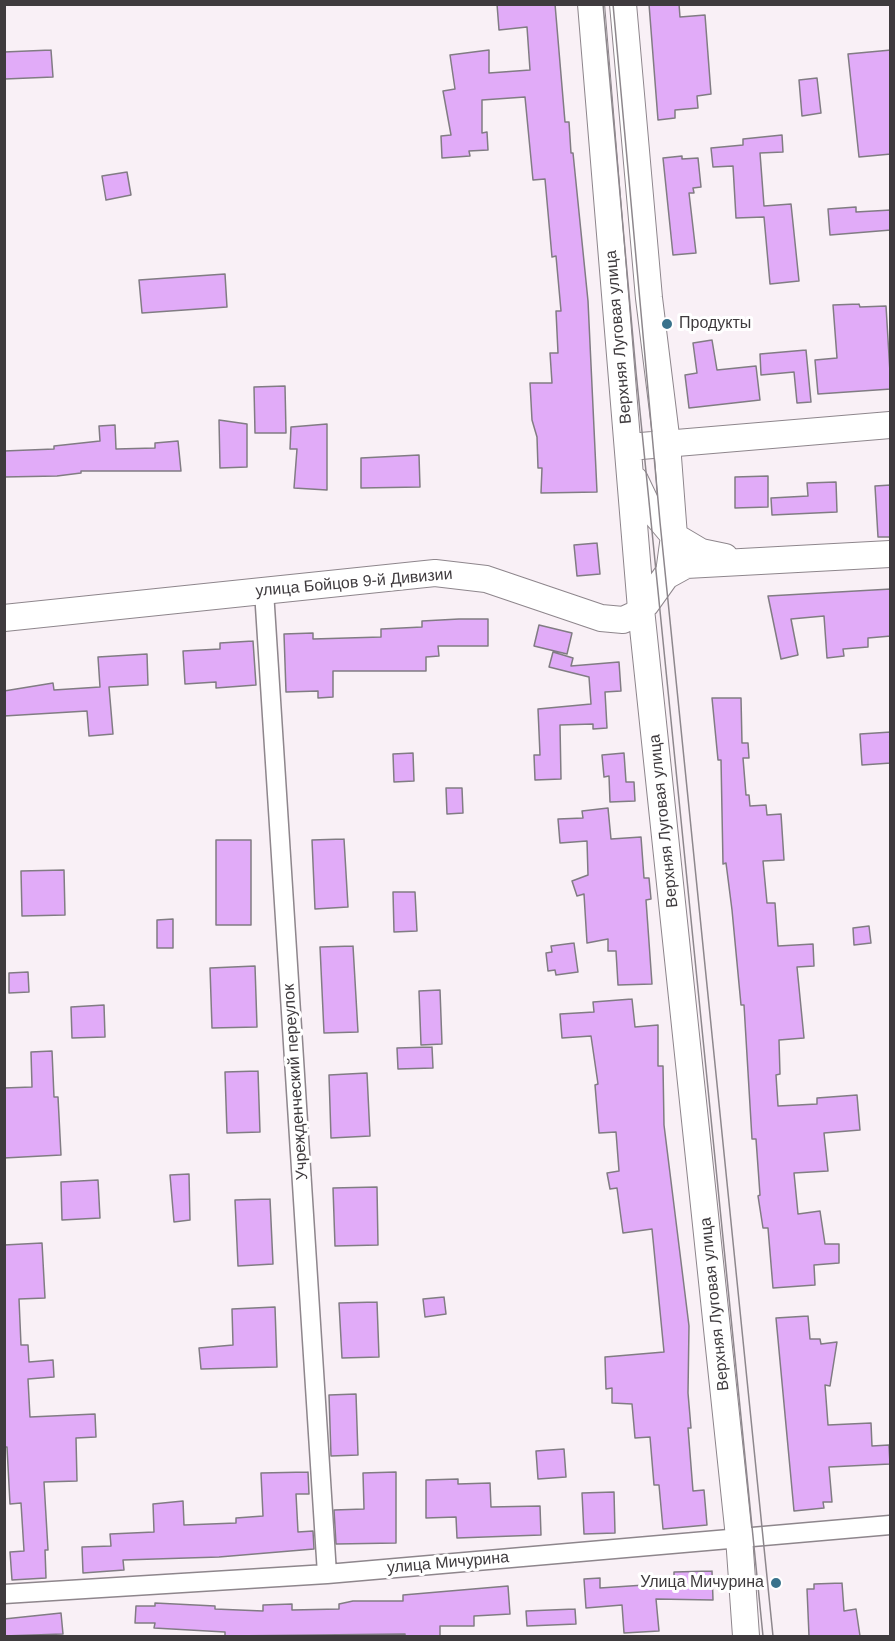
<!DOCTYPE html>
<html>
<head>
<meta charset="utf-8">
<style>
	body { margin:0 }
	#map { position:relative; width:895px; height:1641px; overflow:hidden; background:#f9f0f6; font-family:Arial,sans-serif }
	canvas { display:block }
	.frame { position:absolute; inset:0; border:6px solid #3f3b3e; pointer-events:none }
</style>
</head>
<body>
<div id="map">
<canvas width="895" height="1641"></canvas>
<div class="frame"></div>
</div>
<script>
const ctx = document.querySelector('canvas').getContext('2d');
ctx.lineJoin = 'round';
function fillPath(path, color) {
  ctx.fillStyle = color;
  ctx.fill(path, 'evenodd');
}
function poly(rows) {
  const path = new Path2D();
  for (const r of rows) {
    path.moveTo(r[0], r[1]);
    for (let i = 2; i < r.length; i += 2) path.lineTo(r[i], r[i + 1]);
  }
  return path;
}
function strokePath(path, color, width, dash) {
  ctx.strokeStyle = color;
  ctx.lineWidth = width;
  ctx.lineCap = dash ? 'butt' : 'round';
  ctx.setLineDash(dash || []);
  ctx.stroke(path);
}
function write(font, color, halo, rows, align = 'center') {
  ctx.font = font + ' Arial,sans-serif';
  ctx.lineWidth = 6;
  ctx.setLineDash([]);
  ctx.textBaseline = 'middle';
  ctx.strokeStyle = halo;
  ctx.fillStyle = color;
  for (const [text, x, y, turn = 0] of rows) {
    ctx.save();
    ctx.translate(x, y);
    ctx.rotate((+turn || 0) * Math.PI / 180);
    ctx.textAlign = isNaN(turn) ? turn : align;
    if (halo) ctx.strokeText(text, 0, 0);
    ctx.fillText(text, 0, 0);
    ctx.restore();
  }
}
const building = poly([
	[497,4,555,4,565,122,569,122,571,153,573,153,588,301,597,492,541,493,542,468,538,468,537,437,532,420,530,383,552,383,550,353,558,353,556,311,561,311,556,256,552,257,545,179,533,180,525,97,482,100,482,133,487,132,488,150,469,151,470,156,442,158,441,136,451,135,443,91,455,89,450,55,489,50,489,73,530,70,527,27,499,30,497,4],
	[649,4,679,4,680,17,705,15,711,94,697,96,698,108,675,110,675,118,658,120,649,4],
	[51,50,53,77,5,79,4,52,51,50],
	[891,50,891,154,859,157,848,54,891,50],
	[817,78,821,113,802,116,799,80,817,78],
	[782,135,783,152,760,153,764,206,791,204,799,281,770,284,764,217,736,218,733,166,713,167,711,148,743,145,743,139,782,135],
	[682,156,682,159,698,158,701,187,693,188,694,193,689,193,696,253,673,255,663,158,682,156],
	[127,172,131,195,106,200,102,176,127,172],
	[856,207,856,212,891,210,891,230,830,235,828,209,856,207],
	[225,274,227,307,142,313,139,280,225,274],
	[859,304,860,307,886,306,891,389,818,394,815,360,837,358,833,305,859,304],
	[712,340,717,370,756,366,760,400,689,408,685,375,697,373,693,343,712,340],
	[806,350,811,402,797,403,794,372,761,375,760,354,806,350],
	[285,386,286,433,255,433,254,387,285,386],
	[219,420,247,424,247,467,220,468,219,420],
	[327,424,327,490,294,488,297,449,290,449,291,427,327,424],
	[115,425,116,449,155,448,155,443,178,441,181,471,81,471,81,473,57,476,4,477,4,451,54,449,54,446,100,441,99,426,115,425],
	[419,455,420,487,361,488,361,458,419,455],
	[768,476,768,507,735,508,735,477,768,476],
	[836,482,837,512,772,515,771,498,808,496,807,483,836,482],
	[891,485,891,537,878,537,875,486,891,485],
	[597,543,600,574,577,576,574,545,597,543],
	[891,589,891,636,868,638,868,647,843,649,844,656,827,658,824,616,791,619,798,655,781,659,768,596,891,589],
	[459,619,488,619,488,646,438,646,439,656,426,657,426,671,333,671,333,697,318,698,318,691,286,692,284,634,313,633,313,639,381,637,381,629,422,627,422,621,459,619],
	[539,625,572,633,567,654,534,646,539,625],
	[253,641,256,685,216,688,216,682,185,684,183,651,220,649,220,643,253,641],
	[553,652,573,658,571,666,619,662,621,691,605,692,607,728,593,729,593,724,560,725,561,779,535,780,534,755,540,755,538,709,591,704,589,677,549,667,553,652],
	[147,654,148,685,109,687,113,734,89,736,87,711,4,716,4,691,53,683,54,690,100,687,98,657,147,654],
	[712,698,741,698,742,743,748,743,749,758,743,758,746,795,749,795,750,806,766,805,767,815,781,814,784,860,763,861,767,903,775,903,778,946,813,944,814,966,797,967,804,1038,779,1040,780,1074,776,1075,778,1106,817,1104,817,1098,857,1095,860,1130,824,1133,828,1171,794,1173,798,1214,820,1211,825,1244,839,1244,839,1263,814,1265,815,1285,773,1288,768,1228,763,1228,758,1196,760,1195,756,1139,752,1139,744,1005,741,1005,732,910,726,863,723,864,721,760,718,760,712,698],
	[891,732,891,763,862,765,860,734,891,732],
	[413,753,414,781,394,782,393,754,413,753],
	[624,753,626,782,634,782,635,801,610,802,609,776,604,777,602,755,624,753],
	[446,788,462,788,463,813,447,814,446,788],
	[608,808,611,839,641,837,644,878,649,878,651,899,646,900,652,984,618,985,616,951,608,951,608,939,587,943,584,894,577,896,572,881,588,875,587,841,560,843,558,819,583,818,582,811,608,808],
	[344,839,348,907,315,909,312,840,344,839],
	[216,840,251,840,251,925,216,925,216,840],
	[64,870,65,915,22,916,21,871,64,870],
	[393,892,415,892,417,931,394,932,393,892],
	[173,919,173,948,157,948,157,920,173,919],
	[869,926,871,943,854,945,853,928,869,926],
	[574,943,578,972,556,975,555,970,548,971,546,953,552,952,551,946,574,943],
	[353,946,358,1032,324,1033,320,947,353,946],
	[255,966,257,1027,212,1028,210,968,255,966],
	[28,972,29,992,9,993,9,973,28,972],
	[440,990,442,1044,421,1045,419,991,440,990],
	[632,999,635,1027,658,1025,658,1066,663,1066,664,1125,689,1326,688,1393,691,1428,688,1428,693,1491,704,1490,707,1525,663,1529,659,1485,654,1485,650,1437,635,1438,632,1404,612,1403,612,1388,606,1389,605,1357,664,1352,652,1229,623,1233,617,1188,610,1189,607,1173,619,1171,616,1132,599,1133,595,1085,598,1084,591,1036,562,1038,560,1014,594,1012,593,1002,632,999],
	[104,1005,105,1037,72,1038,71,1007,104,1005],
	[432,1047,433,1068,398,1069,397,1048,432,1047],
	[52,1051,54,1097,58,1097,61,1155,4,1158,4,1088,32,1087,31,1052,52,1051],
	[258,1071,260,1132,227,1133,225,1072,258,1071],
	[367,1073,370,1136,331,1138,329,1075,367,1073],
	[189,1174,190,1220,174,1222,170,1175,189,1174],
	[98,1180,100,1218,62,1220,61,1182,98,1180],
	[377,1187,378,1245,335,1246,333,1188,377,1187],
	[270,1199,273,1264,238,1266,235,1200,270,1199],
	[42,1243,45,1298,19,1299,21,1345,28,1345,29,1362,53,1360,54,1377,28,1379,30,1417,95,1414,96,1437,76,1438,77,1481,44,1482,48,1550,45,1550,46,1578,12,1580,10,1552,24,1551,21,1503,10,1504,7,1447,4,1447,4,1245,42,1243],
	[444,1297,446,1314,425,1317,423,1299,444,1297],
	[377,1302,379,1357,342,1358,339,1303,377,1302],
	[275,1307,277,1367,201,1369,199,1348,233,1345,232,1309,275,1307],
	[808,1316,810,1339,820,1339,821,1344,837,1342,830,1386,825,1385,828,1425,871,1423,872,1446,889,1445,890,1464,829,1467,832,1502,823,1502,824,1508,794,1511,776,1318,808,1316],
	[356,1394,358,1455,331,1456,329,1395,356,1394],
	[564,1449,566,1477,538,1479,536,1451,564,1449],
	[308,1472,309,1494,296,1494,298,1532,313,1531,314,1549,219,1557,123,1560,124,1570,83,1573,82,1547,111,1546,110,1534,154,1532,153,1504,183,1501,184,1525,236,1523,236,1518,263,1516,261,1473,308,1472],
	[396,1472,396,1543,336,1544,334,1510,364,1509,363,1473,396,1472],
	[458,1479,458,1484,490,1483,491,1507,540,1506,541,1535,457,1538,456,1517,426,1518,426,1480,458,1479],
	[614,1492,615,1533,584,1534,582,1493,614,1492],
	[712,1571,713,1600,656,1599,659,1631,624,1633,622,1605,586,1608,584,1579,600,1578,600,1588,674,1583,674,1572,712,1571],
	[842,1583,844,1611,856,1609,860,1636,809,1636,807,1589,814,1589,814,1584,842,1583],
	[508,1586,510,1614,474,1616,474,1626,440,1626,440,1636,405,1636,405,1634,225,1636,225,1632,154,1628,155,1623,135,1623,136,1606,155,1606,155,1603,215,1606,215,1609,263,1611,263,1605,292,1604,292,1610,339,1609,339,1604,353,1601,403,1601,403,1595,508,1586],
	[575,1609,576,1624,527,1626,526,1611,575,1609],
	[61,1613,63,1634,4,1636,4,1619,61,1613]
]);
fillPath(building, '#e1abf8');
strokePath(building, '#817c83', 1.5);
const street = poly([
	[264,591,327,1574],
	[4,1594,327,1574,890,1525]
]);
const secondary = poly([
	[591,4,641,609,739,1537,746,1636],
	[623,4,649,298,667,444,674,536,669,573],
	[629,447,890,425],
	[635,480,646,503,674,536,701,552,725,557],
	[4,618,435,573,486,579,601,618,623,620,634,615,646,604,666,576,686,565,890,554]
]);
strokePath(street, '#8e868c', 21);
strokePath(secondary, '#8e868c', 28);
strokePath(street, '#fff', 18);
strokePath(secondary, '#fff', 26);
strokePath(poly([
	[603,4,636,372,763,1636],
	[613,4,660,522,773,1636]
]), '#8d878c', 1.5);
for (const [x, y, r, color] of [
	[667,324,6,"#39728c"],
	[776,1583,6,"#39728c"]
]) {
  const dot = new Path2D();
  dot.arc(x, y, r, 0, 2 * Math.PI);
  ctx.fillStyle = color;
  ctx.fill(dot);
  strokePath(dot, '#fff', 2);
}
write('16px', '#3f3b3e', '#fff', [
	["Продукты",679,324],
	["Улица Мичурина",764,1583,"right"]
], 'left');
write('16px', '#3f3b3e', '#fff', [
	["Верхняя Луговая улица",619,337,-95],
	["улица Бойцов 9-й Дивизии",354,583,-5],
	["Верхняя Луговая улица",664,821,-96],
	["Учрежденческий переулок",296,1082,-94],
	["Верхняя Луговая улица",715,1304,-96],
	["улица Мичурина",448,1563,-5]
]);
</script>
</body>
</html>
